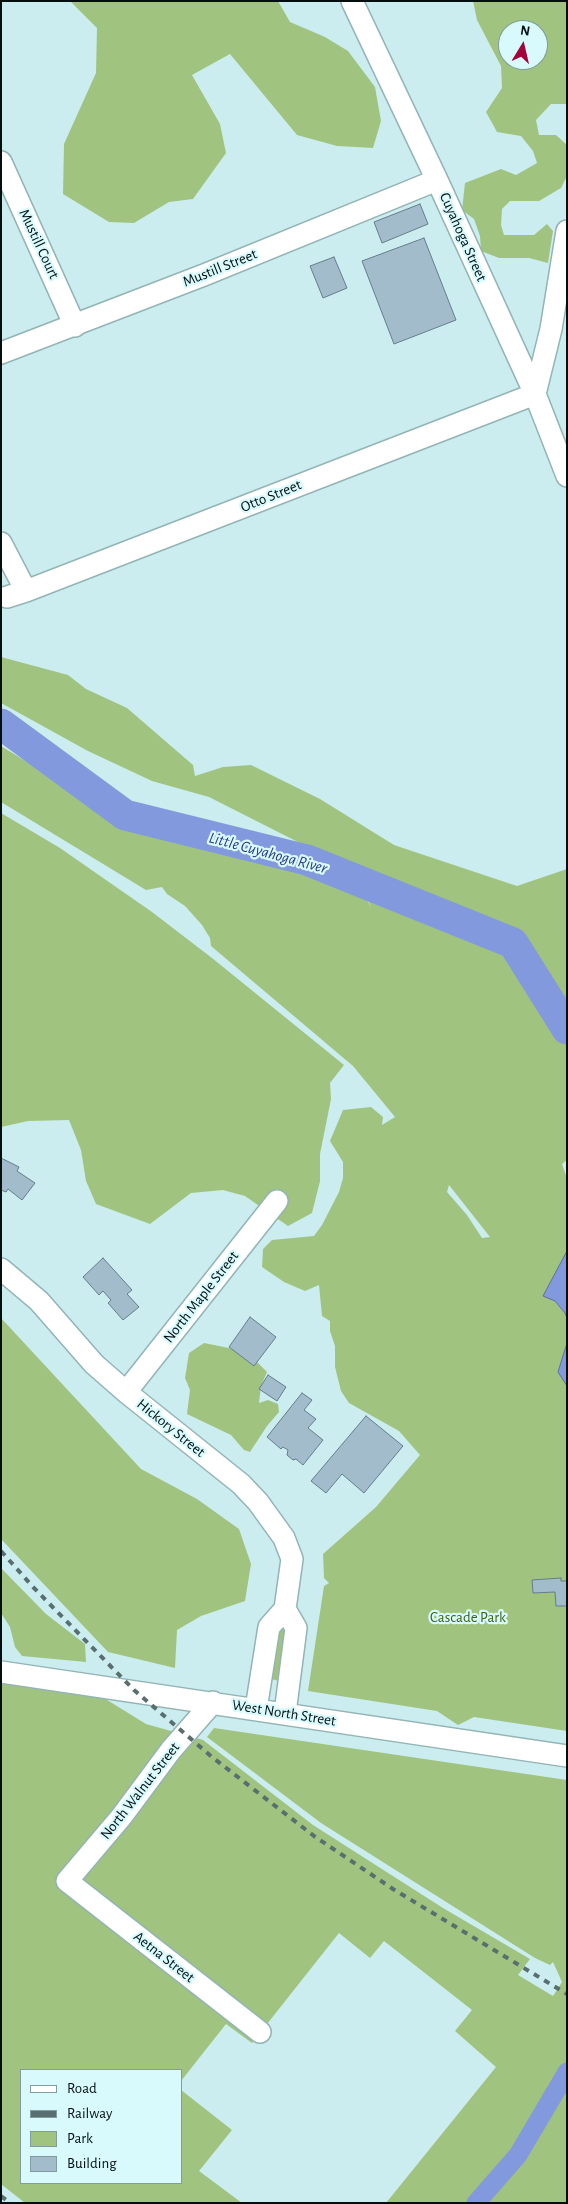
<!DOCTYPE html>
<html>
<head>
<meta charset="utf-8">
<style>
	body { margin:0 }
	#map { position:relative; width:568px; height:2204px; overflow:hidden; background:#cbedef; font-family:"Alegreya Sans",sans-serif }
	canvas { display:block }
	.frame { position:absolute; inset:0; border:2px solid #030e0f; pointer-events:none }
	.legend { position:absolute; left:20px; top:2069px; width:162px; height:115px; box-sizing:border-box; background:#d8fafc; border:1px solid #839c9d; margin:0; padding:6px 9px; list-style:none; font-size:15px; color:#030e0f }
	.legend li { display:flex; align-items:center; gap:10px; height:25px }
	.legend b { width:25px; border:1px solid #839c9d }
	.north { position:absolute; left:498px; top:20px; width:50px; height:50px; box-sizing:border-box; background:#d8fafc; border:1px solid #839c9d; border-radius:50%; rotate:9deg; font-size:14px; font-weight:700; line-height:20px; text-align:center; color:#030e0f }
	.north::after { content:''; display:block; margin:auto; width:18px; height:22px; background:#a30539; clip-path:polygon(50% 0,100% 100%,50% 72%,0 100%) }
</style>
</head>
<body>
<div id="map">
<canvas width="568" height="2204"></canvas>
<div class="frame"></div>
<ul class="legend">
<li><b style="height:6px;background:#fff"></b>Road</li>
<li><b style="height:6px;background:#596e6f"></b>Railway</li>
<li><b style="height:14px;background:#a0c47f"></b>Park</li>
<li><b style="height:14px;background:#a2bccb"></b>Building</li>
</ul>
<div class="north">N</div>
</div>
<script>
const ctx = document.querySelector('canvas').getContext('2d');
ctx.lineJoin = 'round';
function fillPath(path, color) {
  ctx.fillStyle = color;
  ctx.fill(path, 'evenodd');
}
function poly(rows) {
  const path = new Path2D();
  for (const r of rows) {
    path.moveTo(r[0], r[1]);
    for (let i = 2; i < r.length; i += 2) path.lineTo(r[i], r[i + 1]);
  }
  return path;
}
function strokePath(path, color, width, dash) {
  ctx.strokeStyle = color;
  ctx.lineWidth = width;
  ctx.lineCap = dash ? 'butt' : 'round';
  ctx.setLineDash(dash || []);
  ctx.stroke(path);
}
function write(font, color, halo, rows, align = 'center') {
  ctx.font = font + ' "Alegreya Sans",sans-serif';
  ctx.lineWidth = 4.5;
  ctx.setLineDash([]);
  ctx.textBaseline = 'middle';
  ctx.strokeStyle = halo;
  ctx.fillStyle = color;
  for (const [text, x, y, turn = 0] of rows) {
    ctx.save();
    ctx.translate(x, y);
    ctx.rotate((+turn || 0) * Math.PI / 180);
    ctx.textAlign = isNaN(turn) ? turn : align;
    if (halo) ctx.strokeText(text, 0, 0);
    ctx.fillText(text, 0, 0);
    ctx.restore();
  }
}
fillPath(poly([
	[70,1,278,1,290,22,325,37,348,51,375,87,381,121,373,148,337,146,297,135,230,54,192,75,220,124,226,153,193,199,169,202,134,223,109,222,63,194,64,144,96,73,97,28],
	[473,1,567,1,567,104,551,104,536,120,539,135,556,135,567,145,567,176,561,188,539,201,510,201,502,209,501,225,504,235,534,235,547,224,553,231,548,263,529,258,499,258,481,251,480,236,474,219,462,210,465,183,501,169,516,175,537,163,533,151,521,136,497,132,486,112,502,88,501,66,477,20],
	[508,30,538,30,538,60,508,60],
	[1,657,68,675,86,689,127,708,193,765,195,776,223,767,251,765,320,799,394,845,517,886,567,869,567,1160,562,1164,567,1178,567,1251,555,1301,565,1313,567,1318,567,1343,562,1361,567,1372,567,1731,474,1717,458,1725,437,1711,308,1691,324,1586,329,1583,324,1578,323,1554,376,1507,420,1455,399,1431,349,1403,341,1391,335,1367,335,1346,330,1331,330,1321,322,1316,319,1285,305,1291,284,1282,262,1267,263,1249,272,1240,314,1236,322,1225,339,1192,343,1178,343,1162,330,1141,343,1110,371,1107,383,1117,382,1125,395,1117,353,1066,211,946,210,938,202,925,185,906,167,894,162,887,146,890,1,802,1,746,47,774,119,814,113,807,125,815,307,860,361,882,371,909,361,874,209,797,152,781,88,751,1,703],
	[449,1185,490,1237,482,1238,467,1215,447,1192],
	[1,813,60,848,152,912,212,958,344,1065,330,1083,331,1099,320,1154,320,1181,312,1213,288,1226,245,1196,223,1190,191,1193,150,1224,96,1204,86,1181,81,1150,69,1120,28,1121,1,1127],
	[1,1318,141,1469,197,1499,239,1529,251,1564,245,1601,201,1616,177,1630,175,1668,108,1652,1,1539],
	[204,1343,229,1348,251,1356,267,1372,261,1386,259,1403,268,1400,278,1404,279,1412,267,1426,250,1452,244,1450,231,1435,187,1414,190,1390,185,1378,189,1353],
	[1,1568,46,1614,85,1644,86,1662,22,1656,15,1647,10,1627,1,1613],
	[279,1626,288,1628,279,1681,271,1679],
	[1,1681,99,1695,146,1724,203,1740,313,1825,443,1908,530,1959,518,1975,553,1996,562,1982,553,1962,550,1965,535,1958,321,1823,207,1737,214,1728,567,1780,567,2203,386,2203,496,2067,455,2031,472,2010,384,1941,370,1958,339,1933,252,2043,226,2024,181,2081,181,2070,21,2070,21,2183,181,2183,181,2090,232,2130,199,2171,242,2203,25,2203,1,2184]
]), '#a0c47f');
const water = poly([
	[567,1251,567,1318,565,1313,555,1301,543,1296,567,1251],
	[567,1343,567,1386,558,1372,567,1343]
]);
fillPath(water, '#8399dd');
strokePath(water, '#5d6f9f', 1);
strokePath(poly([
	[476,2203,518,2155,567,2072]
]), '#8399dd', 19);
strokePath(poly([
	[1,724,125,815,307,860,513,943,567,1029]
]), '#8399dd', 31);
const building = poly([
	[420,204,428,224,382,243,374,222,420,204],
	[424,238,456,320,394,344,362,261,424,238],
	[334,257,347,288,323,298,310,266,334,257],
	[1,1158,19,1167,17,1171,35,1183,22,1200,8,1189,6,1192,1,1190,1,1158],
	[103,1258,132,1290,127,1294,139,1307,123,1320,108,1303,111,1300,103,1291,99,1295,83,1277,103,1258],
	[250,1317,276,1337,254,1366,229,1347,250,1317],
	[268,1375,286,1387,277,1401,259,1389,268,1375],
	[302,1393,312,1400,304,1410,316,1419,308,1428,323,1440,303,1465,296,1459,293,1460,287,1455,288,1450,283,1447,281,1449,267,1437,302,1393],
	[366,1416,403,1446,364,1493,342,1474,326,1493,311,1481,366,1416],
	[561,1578,561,1581,567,1581,567,1606,556,1606,555,1592,533,1593,532,1580,561,1578]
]);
fillPath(building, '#a2bccb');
strokePath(building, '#657d8b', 1);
const minor = poly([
	[352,1,437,180,535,394,567,476],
	[1,162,75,326],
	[1,353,204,275,437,180],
	[1,543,26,591],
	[7,597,26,591,535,394,551,329,567,231],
	[1,1269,39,1301,94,1364,126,1392,241,1484,258,1502,284,1538,292,1559,285,1609,269,1627,256,1709],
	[126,1392,277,1201],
	[1,1672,567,1756],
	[213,1702,171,1750,122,1816,67,1881,260,2032],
	[285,1713,296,1628,285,1609]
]);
strokePath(minor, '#93b4b5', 24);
strokePath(minor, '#fff', 21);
strokePath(poly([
	[1,1551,33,1587,134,1690,212,1757,314,1836,393,1889,567,1994],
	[1,2196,10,2203]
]), '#596e6f', 4, [6, 6]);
write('15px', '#030e0f', '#d8fafc', [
	["Cuyahoga Street",463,237,66],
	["Mustill Court",39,244,65],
	["Mustill Street",220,268,-22],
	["Otto Street",271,496,-22],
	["North Maple Street",201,1297,-52],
	["Hickory Street",171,1428,39],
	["West North Street",284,1713,9],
	["North Walnut Street",140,1791,-52],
	["Aetna Street",164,1957,38]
]);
write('15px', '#3f6118', '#d8fafc', [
	["Cascade Park",468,1617]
]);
write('italic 16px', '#273887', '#d8fafc', [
	["Little Cuyahoga River",268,853,15]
]);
</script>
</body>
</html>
